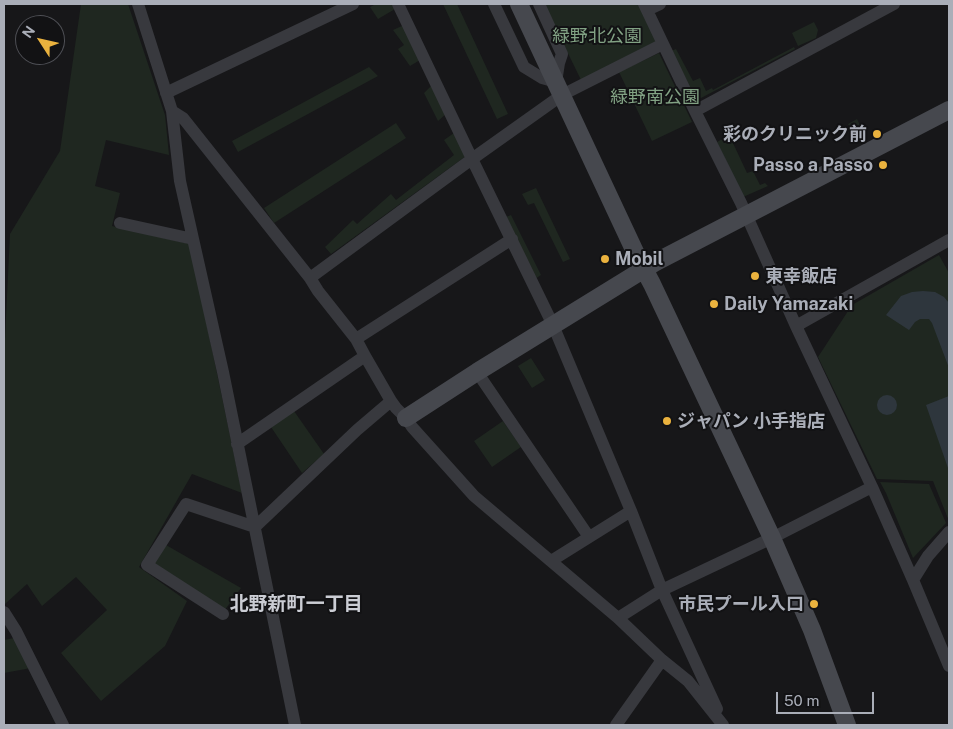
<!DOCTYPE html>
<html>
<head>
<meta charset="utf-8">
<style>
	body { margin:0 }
	#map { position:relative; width:953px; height:729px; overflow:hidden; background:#171719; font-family:"Public Sans",sans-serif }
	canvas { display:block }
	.frame { position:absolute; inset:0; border:5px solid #aaaeb8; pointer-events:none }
	.north { position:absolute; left:15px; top:15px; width:50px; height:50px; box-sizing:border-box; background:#121214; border:1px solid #4f5056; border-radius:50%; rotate:305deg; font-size:14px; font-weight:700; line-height:20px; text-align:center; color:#aaaeb8 }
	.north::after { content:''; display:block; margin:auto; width:18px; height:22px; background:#eab23e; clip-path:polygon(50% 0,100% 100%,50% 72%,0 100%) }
	.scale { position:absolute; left:776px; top:692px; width:98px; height:22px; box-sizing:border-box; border:2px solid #aaaeb8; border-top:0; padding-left:6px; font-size:15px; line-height:18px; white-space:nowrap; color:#aaaeb8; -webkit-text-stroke:4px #121214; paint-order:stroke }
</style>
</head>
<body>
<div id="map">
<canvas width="953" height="729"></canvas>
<div class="frame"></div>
<div class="north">N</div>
<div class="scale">50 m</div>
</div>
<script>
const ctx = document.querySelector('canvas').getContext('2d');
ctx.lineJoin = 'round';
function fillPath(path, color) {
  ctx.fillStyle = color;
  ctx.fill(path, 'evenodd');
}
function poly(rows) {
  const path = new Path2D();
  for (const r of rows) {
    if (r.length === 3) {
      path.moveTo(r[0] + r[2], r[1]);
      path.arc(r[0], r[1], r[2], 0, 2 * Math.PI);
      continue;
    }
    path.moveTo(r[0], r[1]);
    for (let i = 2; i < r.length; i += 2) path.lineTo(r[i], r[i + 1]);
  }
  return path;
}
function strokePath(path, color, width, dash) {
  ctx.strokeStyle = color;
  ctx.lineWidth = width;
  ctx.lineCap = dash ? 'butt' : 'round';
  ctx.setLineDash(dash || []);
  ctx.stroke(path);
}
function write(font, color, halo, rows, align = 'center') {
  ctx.font = font + ' "Public Sans","Noto Sans JP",sans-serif';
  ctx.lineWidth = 4;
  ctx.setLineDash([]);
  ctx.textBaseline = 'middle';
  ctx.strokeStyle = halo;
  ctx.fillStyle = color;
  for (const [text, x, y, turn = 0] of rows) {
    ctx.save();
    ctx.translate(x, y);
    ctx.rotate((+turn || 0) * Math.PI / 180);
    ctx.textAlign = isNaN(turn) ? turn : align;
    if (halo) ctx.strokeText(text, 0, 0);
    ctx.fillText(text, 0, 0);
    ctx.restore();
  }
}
fillPath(poly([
	[81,4,128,4,165,115,169,155,106,140,95,186,120,193,112,226,190,244,242,493,192,474,139,567,187,601,165,646,101,701,61,653,107,610,76,577,42,606,27,584,5,604,4,591,4,359,10,234,60,151],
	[376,4,392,4,395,9,378,19,370,7],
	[443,4,457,4,508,114,497,119],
	[544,4,641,4,660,42,581,80],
	[814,22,818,30,816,38,798,46,792,33],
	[404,25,420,60,410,66,398,49,404,45,393,30],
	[794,47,795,49,701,98,694,96,671,51,676,49,693,81,700,78,706,91,712,88,713,90],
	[659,53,692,122,652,141,619,72],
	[369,67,378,76,238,152,232,141],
	[431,86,446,114,438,121,424,93],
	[857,119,865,135,856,139,848,124],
	[396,123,406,138,274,223,264,208],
	[454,133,466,156,331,254,325,247,353,220,357,224,391,194,396,200,454,155,444,140],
	[726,137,732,141,747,173,753,171,760,185,765,183,768,186,743,197,717,142],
	[536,188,570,259,563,262,534,203,528,205,522,194],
	[511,215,541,275,535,279,506,217],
	[939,255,949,273,949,521,933,481,877,479,818,357,852,305],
	[531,358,545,380,532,388,518,366],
	[294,411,324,454,302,473,271,427],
	[503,421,521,447,492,467,474,441],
	[880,482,929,484,946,523,913,558,886,493],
	[166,545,241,588,224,611,152,566],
	[14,638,31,668,4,673,4,640]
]), '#1f2720');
fillPath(poly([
	[923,291,935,292,944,297,949,303,949,368,932,323,929,319,920,319,915,322,909,330,886,315,901,296,912,292],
	[887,405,10],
	[949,396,949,468,948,468,926,405]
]), '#2e363d');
strokePath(poly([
	[138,4,172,111,183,118,310,278,318,291,356,339,365,356,391,401,396,408,406,418,412,427,474,496,618,618,662,660,688,681,723,725],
	[398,4,472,159,562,95,663,44],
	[494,4,524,67,542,78,556,82,559,63,562,54,539,4],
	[644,4,695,111,741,203,796,326,872,487,913,580,949,666],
	[647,10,660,4],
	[166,93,353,4],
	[172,111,180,181,223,372,295,725],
	[695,111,894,4],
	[120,223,193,239],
	[310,278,472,159,553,325,631,511,662,590,717,709],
	[796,326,949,240],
	[356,339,512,239],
	[477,372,589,537],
	[237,444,365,356],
	[551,561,631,511],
	[913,580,928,556,949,532],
	[4,612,16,631,63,725],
	[223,614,147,565,186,504,255,527,357,430,391,401],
	[618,618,662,590,772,538,872,487],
	[616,725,662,660]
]), '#38393e', 12);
strokePath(poly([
	[519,4,636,254,652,284,772,538,812,630,847,725],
	[406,418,477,372,654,263,949,110]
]), '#46484e', 18);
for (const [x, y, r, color] of [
	[877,134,5,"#eab23e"],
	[883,165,5,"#eab23e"],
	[605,259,5,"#eab23e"],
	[755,276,5,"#eab23e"],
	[714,304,5,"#eab23e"],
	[667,421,5,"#eab23e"],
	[814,604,5,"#eab23e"]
]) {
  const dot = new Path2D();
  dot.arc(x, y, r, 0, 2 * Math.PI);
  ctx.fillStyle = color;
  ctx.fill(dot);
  strokePath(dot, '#121214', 2);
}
write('18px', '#82a284', '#121214', [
	["緑野北公園",597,36],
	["緑野南公園",655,97]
]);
write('bold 18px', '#aaaeb8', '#121214', [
	["彩のクリニック前",867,134,"right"],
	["Passo a Passo",873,165,"right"],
	["Mobil",615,259],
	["東幸飯店",765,276],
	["Daily Yamazaki",724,304],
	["ジャパン 小手指店",677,421],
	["市民プール入口",804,604,"right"]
], 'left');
write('bold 19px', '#cbcdd4', '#121214', [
	["北野新町一丁目",296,604]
]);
</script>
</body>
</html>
